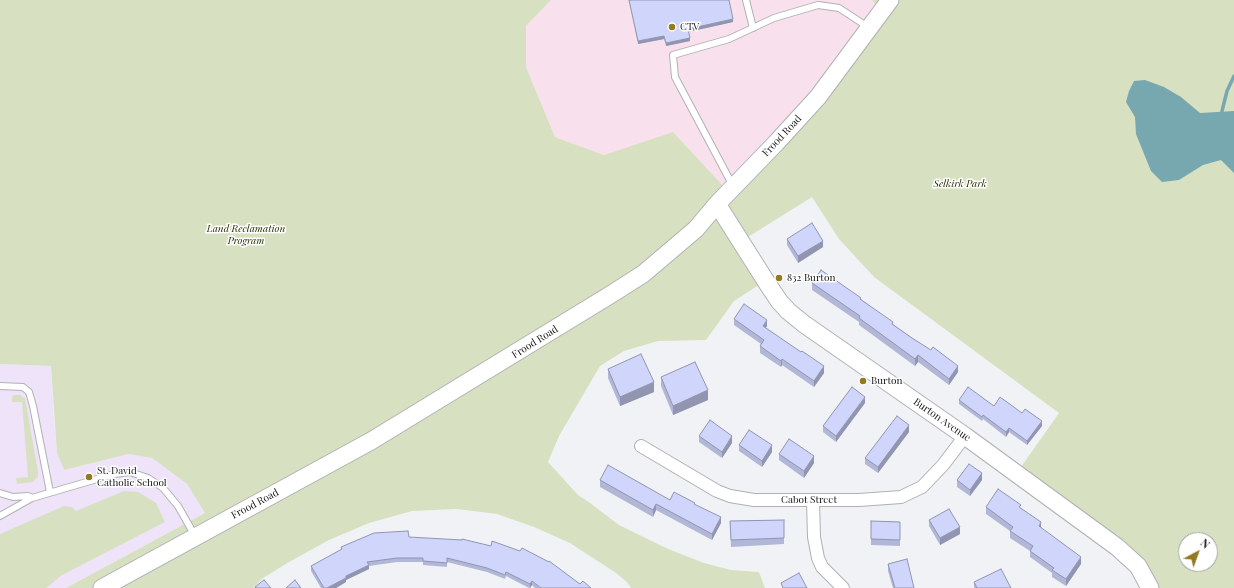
<!DOCTYPE html>
<html>
<head>
<meta charset="utf-8">
<style>
	body { margin:0 }
	#map { position:relative; width:1234px; height:588px; overflow:hidden; background:#f1f2f5; font-family:"Playfair Display",serif }
	canvas { display:block }
	.north { position:absolute; left:1178px; top:532px; width:40px; height:40px; box-sizing:border-box; background:#fff; border:1px solid #a1a1a2; border-radius:50%; rotate:41deg; font-size:11px; font-weight:700; line-height:16px; text-align:center; color:#151516 }
	.north::after { content:''; display:block; margin:auto; width:14px; height:18px; background:#917a20; clip-path:polygon(50% 0,100% 100%,50% 72%,0 100%) }
</style>
</head>
<body>
<div id="map">
<canvas width="1234" height="588"></canvas>
<div class="north">N</div>
</div>
<script>
const ctx = document.querySelector('canvas').getContext('2d');
ctx.lineJoin = 'round';
function fillPath(path, color) {
  ctx.fillStyle = color;
  ctx.fill(path, 'evenodd');
}
function poly(rows) {
  const path = new Path2D();
  for (const r of rows) {
    path.moveTo(r[0], r[1]);
    for (let i = 2; i < r.length; i += 2) path.lineTo(r[i], r[i + 1]);
  }
  return path;
}
function strokePath(path, color, width, dash) {
  ctx.strokeStyle = color;
  ctx.lineWidth = width;
  ctx.lineCap = dash ? 'butt' : 'round';
  ctx.setLineDash(dash || []);
  ctx.stroke(path);
}
function write(font, color, halo, rows, align = 'center') {
  ctx.font = font + ' "Playfair Display",serif';
  ctx.lineWidth = 3;
  ctx.setLineDash([]);
  ctx.textBaseline = 'middle';
  ctx.strokeStyle = halo;
  ctx.fillStyle = color;
  for (const [text, x, y, turn = 0] of rows) {
    ctx.save();
    ctx.translate(x, y);
    ctx.rotate((+turn || 0) * Math.PI / 180);
    ctx.textAlign = isNaN(turn) ? turn : align;
    if (halo) ctx.strokeText(text, 0, 0);
    ctx.fillText(text, 0, 0);
    ctx.restore();
  }
}
fillPath(poly([
	[551,0,872,0,881,12,728,191,673,132,604,155,555,137,526,67,526,26]
]), '#f8e1ec');
fillPath(poly([
	[0,364,51,366,54,419,57,453,64,470,129,454,152,458,187,484,205,513,66,588,0,588]
]), '#eee3f8');
fillPath(poly([
	[0,0,551,0,526,26,526,67,555,137,604,155,673,132,728,191,881,12,872,0,1234,0,1234,588,1149,588,1138,566,1016,474,1059,413,874,277,839,239,812,197,740,242,765,281,734,301,706,340,658,341,624,351,600,366,559,436,548,462,578,495,590,503,619,525,668,549,704,563,731,570,759,572,765,588,631,588,627,582,616,573,570,543,534,527,497,514,457,509,412,511,369,523,329,540,289,562,263,578,253,588,66,588,205,513,187,484,152,458,129,454,64,470,57,453,51,366,0,364],
	[1186,540,1210,540,1210,564,1186,564],
	[14,395,20,395,25,399,26,403,38,472,38,476,33,482,17,484,16,478,28,477,22,402,12,402,12,397],
	[124,491,138,492,156,503,165,522,62,575,46,588,0,588,0,534,64,506,72,507,76,511]
]), '#d7e1c1');
fillPath(poly([
	[1145,80,1164,87,1181,97,1200,113,1234,111,1234,173,1221,160,1203,165,1179,180,1162,182,1151,171,1136,134,1135,117,1126,102,1129,91,1134,81]
]), '#77a8af');
strokePath(poly([
	[1222,111,1227,91,1234,76]
]), '#77a8af', 3.5);
const lane = poly([
	[746,0,753,28],
	[733,186,675,77,673,55,729,39,774,18,818,5,839,8,868,27],
	[0,386,23,387,29,392,33,406,50,492],
	[0,493,13,497,28,496,32,498],
	[0,516,32,498,114,474,130,472,148,478,163,488,178,506,195,536]
]);
const street = poly([
	[641,446,717,491,730,496,754,500,859,500,901,497,922,487,943,465,965,436],
	[813,501,814,537,818,558,822,567,843,588]
]);
const secondary = poly([
	[717,204,767,283,779,301,788,311,804,324,965,436,1117,547,1138,566,1150,588],
	[102,588,371,441,610,295,643,274,696,229,717,204,776,143,818,97,890,0]
]);
strokePath(lane, '#b1b1b4', 8);
strokePath(street, '#b1b1b4', 14);
strokePath(secondary, '#b1b1b4', 19);
strokePath(lane, '#fff', 6);
strokePath(street, '#fff', 12);
strokePath(secondary, '#fff', 17);
fillPath(poly([
	[629,0,729,0,733,22,688,32,690,41,666,46,664,39,638,44],
	[787,239,823,247,798,263,787,245],
	[812,283,861,299,893,324,958,372,949,385,918,362,915,366,859,325,859,322,812,290],
	[734,319,767,326,766,328,824,373,814,387,782,365,781,367,760,353,760,346,761,344,734,325],
	[608,369,654,392,620,406,608,378],
	[661,377,708,400,673,415,661,386],
	[959,400,994,406,1022,413,1042,426,1027,445,1009,432,1006,437,983,419,982,421,959,404],
	[865,403,836,442,823,432,823,426],
	[909,432,878,473,865,464,865,458],
	[699,436,732,443,722,458,699,442],
	[739,445,772,452,762,467,739,451],
	[779,454,814,463,804,478,779,460],
	[600,480,670,500,721,523,712,540,656,510,653,517,600,487],
	[957,480,982,480,970,496,957,487],
	[986,507,1021,508,1041,528,1081,564,1066,586,1052,577,1052,573,1030,557,1030,551,1010,538,1010,531,986,514],
	[784,520,784,544,731,547,730,521],
	[929,520,960,534,940,545,929,526],
	[871,521,900,522,900,546,871,545],
	[409,537,580,584,591,588,535,588,532,585,530,588,529,588,506,576,505,579,487,572,447,562,447,567,423,565,423,562,397,562,369,566,369,569,346,580,346,582,336,588,321,588,311,571,311,566,341,550,341,547],
	[888,564,914,588,893,588,888,571],
	[974,582,1011,588,974,588]
]), '#b2b7d8');
fillPath(poly([
	[733,19,733,22,688,32,688,29],
	[664,36,664,39,638,44,638,41],
	[690,38,690,41,666,46,666,43],
	[823,241,823,247,798,263,798,256],
	[767,320,767,326,763,332,763,326],
	[918,355,918,362,915,366,915,359],
	[782,359,782,365,781,367,781,361],
	[824,366,824,373,814,387,814,381],
	[958,366,958,372,949,385,949,379],
	[654,382,654,392,620,406,620,397],
	[708,390,708,400,673,415,673,406],
	[865,397,865,403,836,442,836,436],
	[1042,421,1042,426,1027,445,1027,441],
	[909,425,909,432,878,473,878,467],
	[1009,428,1009,432,1006,437,1006,432],
	[732,436,732,443,722,458,722,452],
	[772,445,772,452,762,467,762,461],
	[814,456,814,463,804,478,804,471],
	[982,473,982,480,970,496,970,490],
	[656,504,656,510,653,517,653,510],
	[721,517,721,523,712,540,712,534],
	[1041,522,1041,529,1039,526],
	[960,527,960,534,940,545,940,538],
	[1081,557,1081,564,1066,586,1066,579],
	[369,565,369,569,346,580,346,582,336,588,327,588,346,576],
	[532,581,532,585,530,588,530,584]
]), '#9195b0');
const building = poly([
	[629,0,729,0,733,19,688,29,690,38,666,43,664,36,638,41,629,0],
	[812,223,823,241,798,256,787,239,812,223],
	[821,270,861,298,860,299,893,322,892,324,912,338,931,350,933,347,958,366,949,379,918,355,915,359,859,318,860,316,812,283,821,270],
	[744,304,767,320,763,326,801,352,802,351,824,366,814,381,782,359,781,361,760,346,764,340,734,319,744,304],
	[641,354,654,382,620,397,608,369,641,354],
	[695,362,708,390,673,406,661,377,695,362],
	[852,387,865,397,836,436,823,426,852,387],
	[968,387,994,406,1000,397,1022,413,1025,409,1042,421,1027,441,1009,428,1006,432,983,415,982,417,959,400,968,387],
	[897,416,909,425,878,467,865,458,897,416],
	[710,420,732,436,722,452,699,436,710,420],
	[749,430,772,445,762,461,739,445,749,430],
	[789,439,814,456,804,471,779,454,789,439],
	[969,464,982,473,970,490,957,480,969,464],
	[608,465,670,500,674,492,695,503,694,504,721,517,712,534,656,504,653,510,600,480,608,465],
	[998,489,1021,505,1019,507,1041,522,1039,526,1081,557,1066,579,1052,570,1054,568,1030,551,1033,546,1010,531,1013,527,986,507,998,489],
	[949,509,960,527,940,538,929,520,949,509],
	[784,520,784,538,731,540,730,521,784,520],
	[871,521,900,522,900,540,871,539,871,521],
	[408,531,409,537,462,540,462,539,491,546,492,541,520,551,522,548,549,562,549,561,580,584,583,581,591,588,541,588,532,581,530,584,506,572,505,575,487,568,447,558,447,563,423,561,423,558,397,558,367,562,369,565,346,576,346,578,327,588,324,588,311,566,342,549,341,547,374,533,408,531],
	[907,559,914,588,895,588,888,564,907,559],
	[1001,569,1011,588,977,588,974,582,1001,569],
	[799,573,807,588,783,588,781,583,799,573],
	[264,580,271,588,256,588,255,587,264,580],
	[295,580,301,588,286,588,295,580]
]);
fillPath(building, '#cfd5fb');
strokePath(building, '#9195b0', 1);
for (const [x, y, r, color] of [
	[672,27,4,"#917a20"],
	[779,278,4,"#917a20"],
	[863,381,4,"#917a20"],
	[89,477,4,"#917a20"]
]) {
  const dot = new Path2D();
  dot.arc(x, y, r, 0, 2 * Math.PI);
  ctx.fillStyle = color;
  ctx.fill(dot);
  strokePath(dot, '#fff', 1.5);
}
write('10px', '#151516', '#fff', [
	["CTV",680,27],
	["832 Burton",787,278],
	["Burton",871,381],
	["St. David",97,471],
	["Catholic School",97,483]
], 'left');
write('10px', '#151516', '#fff', [
	["Frood Road",782,136,-47],
	["Frood Road",535,342,-32],
	["Burton Avenue",942,420,35],
	["Cabot Street",809,500],
	["Frood Road",255,504,-28]
]);
write('italic 10px', '#273003', '#fff', [
	["Selkirk Park",960,184],
	["Land Reclamation",246,229],
	["Program",246,241]
]);
</script>
</body>
</html>
